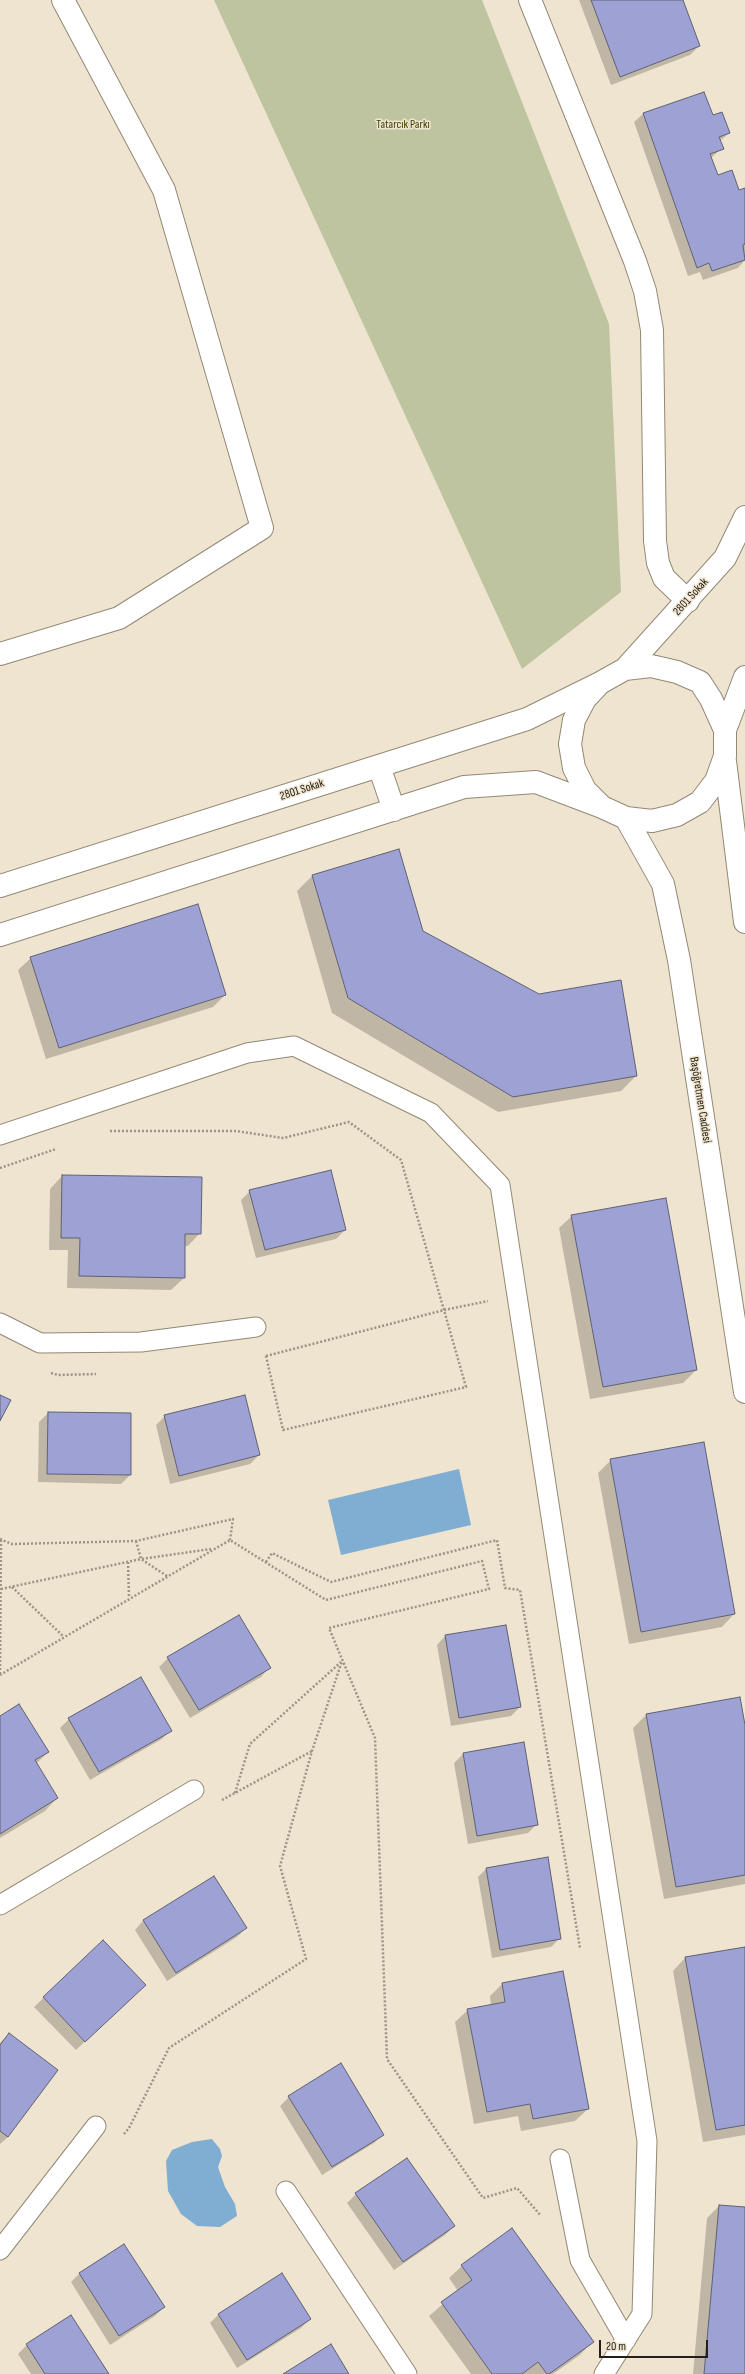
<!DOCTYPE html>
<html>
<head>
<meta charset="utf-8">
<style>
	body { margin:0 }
	#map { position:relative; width:745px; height:2374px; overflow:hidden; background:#efe4cf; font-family:"Sofia Sans Condensed",sans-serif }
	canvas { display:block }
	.scale { position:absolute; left:599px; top:2340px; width:109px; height:18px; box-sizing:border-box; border:2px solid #242018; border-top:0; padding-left:5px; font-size:12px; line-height:14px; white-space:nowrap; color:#242018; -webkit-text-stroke:3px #efe4cf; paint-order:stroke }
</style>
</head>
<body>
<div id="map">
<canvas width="745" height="2374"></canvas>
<div class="scale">20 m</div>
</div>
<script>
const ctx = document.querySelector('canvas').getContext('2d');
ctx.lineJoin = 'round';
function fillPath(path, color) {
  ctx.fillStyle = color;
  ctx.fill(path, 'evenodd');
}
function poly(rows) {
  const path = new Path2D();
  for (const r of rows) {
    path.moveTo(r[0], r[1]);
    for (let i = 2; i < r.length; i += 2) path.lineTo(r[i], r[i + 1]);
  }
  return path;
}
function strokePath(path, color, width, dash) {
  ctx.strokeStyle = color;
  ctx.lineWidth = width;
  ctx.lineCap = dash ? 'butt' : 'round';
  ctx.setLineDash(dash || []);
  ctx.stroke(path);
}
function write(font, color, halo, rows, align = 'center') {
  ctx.font = font + ' "Sofia Sans Condensed",sans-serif';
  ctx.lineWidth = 3;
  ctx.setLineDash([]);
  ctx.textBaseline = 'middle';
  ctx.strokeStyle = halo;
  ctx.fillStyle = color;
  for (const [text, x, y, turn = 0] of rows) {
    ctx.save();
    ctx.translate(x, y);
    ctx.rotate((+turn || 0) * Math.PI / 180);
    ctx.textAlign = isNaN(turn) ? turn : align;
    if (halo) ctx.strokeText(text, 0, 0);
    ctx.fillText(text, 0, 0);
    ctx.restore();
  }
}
fillPath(poly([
	[214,0,482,0,609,324,621,592,522,669]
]), '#bdc49f');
fillPath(poly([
	[459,1469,471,1525,341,1555,328,1500],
	[212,2139,220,2149,222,2156,218,2167,225,2187,235,2204,237,2216,220,2227,197,2226,181,2214,168,2191,166,2161,172,2150,192,2142]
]), '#80add2');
fillPath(poly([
	[579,0,682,0,699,46,690,55,611,85],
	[643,114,712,116,729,133,720,141,722,148,711,158,717,177,739,192,745,189,745,260,738,268,703,280,700,272,688,276,634,122],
	[399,850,423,932,636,1076,621,1091,498,1112,332,1013,297,891,312,876],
	[31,958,225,995,213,1007,46,1059,18,970],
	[62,1176,200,1233,188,1246,184,1246,184,1278,171,1290,67,1288,68,1250,49,1250,50,1189],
	[250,1191,345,1230,336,1239,256,1258,241,1200],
	[572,1216,696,1370,683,1383,590,1399,559,1228],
	[48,1413,130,1475,121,1484,38,1482,39,1422],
	[165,1416,259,1455,250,1464,170,1484,156,1425],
	[611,1460,734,1614,722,1627,629,1644,598,1473],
	[445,1636,520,1707,511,1716,451,1726,437,1645],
	[168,1658,269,1668,261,1677,190,1718,159,1667],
	[739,1699,745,1731,745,1884,664,1899,633,1728,646,1715],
	[0,1717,48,1752,36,1764,57,1798,45,1811,0,1838],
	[69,1719,170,1731,162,1739,90,1780,60,1728],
	[463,1754,537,1824,528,1833,468,1844,454,1763],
	[486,1869,560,1938,551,1947,492,1958,478,1877],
	[213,1877,246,1928,237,1937,167,1981,135,1930,143,1921],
	[103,1941,136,1993,76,2050,34,2007],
	[745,1948,745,2135,703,2142,673,1971,685,1958],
	[502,1984,588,2109,575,2121,521,2131,518,2116,474,2124,455,2022,468,2010,491,2006,490,1996],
	[9,2034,8,2137,0,2144,0,2043],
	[289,2097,383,2134,374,2143,322,2175,280,2106],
	[356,2194,454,2226,445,2235,394,2270,347,2203],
	[719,2206,745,2208,745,2374,693,2374,707,2218],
	[462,2266,592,2342,580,2355,553,2374,471,2374,429,2316,458,2291,449,2278],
	[80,2273,164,2307,155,2316,110,2345,71,2282],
	[219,2314,310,2319,301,2328,237,2368,210,2323],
	[27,2345,108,2374,31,2374,18,2354]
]), '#0003');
const building = poly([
	[591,0,683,0,700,46,620,77,591,0],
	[704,92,713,115,722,112,730,133,719,137,724,149,710,154,718,175,732,170,739,190,745,188,745,244,743,245,745,260,712,271,709,263,697,268,643,113,704,92],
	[399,849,423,931,539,994,621,980,637,1076,513,1097,348,998,312,875,399,849],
	[198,904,226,995,59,1048,30,957,198,904],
	[331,1170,346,1230,265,1250,249,1190,331,1170],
	[62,1175,202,1177,201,1234,185,1234,185,1278,79,1276,80,1238,61,1238,62,1175],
	[666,1198,697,1370,603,1387,571,1215,666,1198],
	[0,1395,11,1400,0,1421,0,1395],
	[245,1395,260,1455,179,1476,164,1415,245,1395],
	[48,1412,131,1413,131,1475,47,1474,48,1412],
	[704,1442,735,1614,641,1632,610,1459,704,1442],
	[239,1615,271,1668,199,1710,167,1657,239,1615],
	[506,1625,521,1707,459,1718,445,1635,506,1625],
	[141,1677,172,1731,99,1772,68,1718,141,1677],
	[740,1697,745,1725,745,1875,676,1887,646,1714,740,1697],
	[19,1704,49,1752,35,1760,58,1798,0,1834,0,1716,19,1704],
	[524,1742,538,1825,477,1836,463,1753,524,1742],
	[548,1857,561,1939,500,1950,486,1868,548,1857],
	[214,1876,247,1928,176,1973,143,1920,214,1876],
	[103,1940,146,1985,85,2042,43,1997,103,1940],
	[745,1947,745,2125,716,2130,685,1957,745,1947],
	[563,1971,589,2109,533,2119,530,2104,487,2112,467,2009,505,2002,502,1983,563,1971],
	[9,2033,58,2070,8,2137,0,2131,0,2045,9,2033],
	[341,2063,384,2135,332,2167,288,2096,341,2063],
	[407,2158,455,2226,403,2262,355,2193,407,2158],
	[719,2205,745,2207,745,2374,704,2374,719,2205],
	[512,2228,594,2342,549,2374,547,2374,538,2362,522,2374,492,2374,441,2302,472,2280,461,2265,512,2228],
	[124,2244,165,2307,119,2336,79,2273,124,2244],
	[282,2273,311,2319,247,2360,218,2314,282,2273],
	[71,2315,109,2374,45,2374,26,2344,71,2315],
	[331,2344,349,2374,283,2374,331,2344]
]);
fillPath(building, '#9ea1d4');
strokePath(building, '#5f6074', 1);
const lane = poly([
	[0,1135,247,1053,294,1046,431,1113,500,1185,647,2141,642,2314,604,2374],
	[0,1323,40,1343,141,1342,256,1327],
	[0,1905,194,1790],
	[560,2159,580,2260,626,2340],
	[286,2191,407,2374],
	[0,2250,96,2126]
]);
const street = poly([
	[530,0,635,261,645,291,652,330,655,541,658,563,664,578,688,601],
	[0,654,119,618,262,528,164,190,63,0]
]);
const secondary = poly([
	[651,666,677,672,700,682,711,699,725,730,725,756,716,781,700,802,677,815,652,821,626,818,602,807,585,790,574,768,570,744,574,720,585,699,600,683,625,669,651,666],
	[625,669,725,558,745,517],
	[725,730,745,677],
	[725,761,745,922],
	[379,766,394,810],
	[626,818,663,884,679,960,745,1392],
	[0,886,527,719,600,683],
	[0,935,464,787,536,782,602,807]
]);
strokePath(lane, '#928875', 21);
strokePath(street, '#928875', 24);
strokePath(secondary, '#928875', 24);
strokePath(poly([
	[110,1131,236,1131,283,1138,349,1122,401,1160,466,1387,283,1430,266,1356,264,1357],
	[0,1168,56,1149],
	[266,1356,444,1310,488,1301],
	[51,1373,58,1375,96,1374],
	[0,1539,12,1544,136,1541,233,1519,230,1540],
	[128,1562,129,1598],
	[266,1562,272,1553,331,1582,497,1540,505,1588,520,1590,580,1948],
	[167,1576,141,1559,211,1549],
	[12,1587,64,1637],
	[1,1589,141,1559,136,1541],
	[0,1674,1,1539],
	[0,1675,230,1540,326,1600,482,1561,489,1589,329,1628,375,1738,387,2059,483,2198,517,2188,541,2216],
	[235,1793,250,1744,341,1662],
	[222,1800,312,1751],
	[124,2134,129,2128,169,2048,306,1959,280,1866,312,1751,342,1661]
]), '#9c9484', 2.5, [2, 2]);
strokePath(lane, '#fff', 19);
strokePath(street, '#fff', 22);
strokePath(secondary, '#fff', 22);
write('12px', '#394000', '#efe4cf', [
	["Tatarcık Parkı",403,125]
]);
write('12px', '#242018', '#efe4cf', [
	["2801 Sokak",691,597,-48],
	["2801 Sokak",302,790,-18],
	["Başöğretmen Caddesi",700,1100,81]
]);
</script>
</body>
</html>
